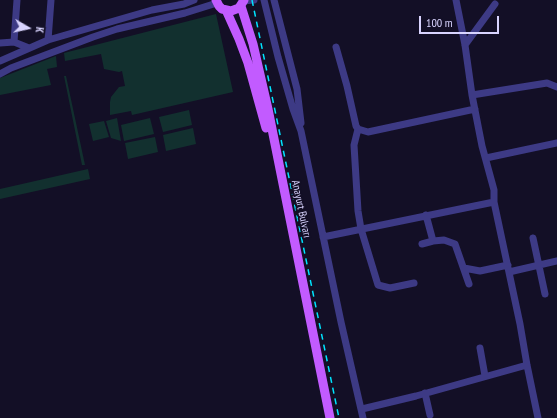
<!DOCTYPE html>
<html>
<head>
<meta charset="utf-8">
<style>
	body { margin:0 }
	#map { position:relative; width:557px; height:418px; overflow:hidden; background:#130f26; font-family:"PT Sans Narrow",sans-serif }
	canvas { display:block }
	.north { position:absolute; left:8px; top:8px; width:40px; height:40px; -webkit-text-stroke:3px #130f26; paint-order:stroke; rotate:99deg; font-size:11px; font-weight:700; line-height:16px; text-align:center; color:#d9d4ff }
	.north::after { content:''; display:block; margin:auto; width:14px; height:18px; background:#d9d4ff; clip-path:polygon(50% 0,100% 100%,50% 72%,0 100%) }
	.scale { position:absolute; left:419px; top:16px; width:80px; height:18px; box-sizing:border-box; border:2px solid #d9d4ff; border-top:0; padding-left:5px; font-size:12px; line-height:14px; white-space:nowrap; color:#d9d4ff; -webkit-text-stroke:3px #130f26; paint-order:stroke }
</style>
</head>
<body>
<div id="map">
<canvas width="557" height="418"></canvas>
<div class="north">K</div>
<div class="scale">100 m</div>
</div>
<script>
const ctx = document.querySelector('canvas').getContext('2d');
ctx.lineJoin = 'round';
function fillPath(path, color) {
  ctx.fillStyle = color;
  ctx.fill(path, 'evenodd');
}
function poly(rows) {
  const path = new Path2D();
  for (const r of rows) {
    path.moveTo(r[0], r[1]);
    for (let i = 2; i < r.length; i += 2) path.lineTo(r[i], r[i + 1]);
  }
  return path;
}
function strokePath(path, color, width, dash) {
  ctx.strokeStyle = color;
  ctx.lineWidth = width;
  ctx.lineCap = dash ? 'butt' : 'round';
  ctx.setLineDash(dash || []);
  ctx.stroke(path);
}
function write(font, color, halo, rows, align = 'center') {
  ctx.font = font + ' "PT Sans Narrow",sans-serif';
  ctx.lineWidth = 4;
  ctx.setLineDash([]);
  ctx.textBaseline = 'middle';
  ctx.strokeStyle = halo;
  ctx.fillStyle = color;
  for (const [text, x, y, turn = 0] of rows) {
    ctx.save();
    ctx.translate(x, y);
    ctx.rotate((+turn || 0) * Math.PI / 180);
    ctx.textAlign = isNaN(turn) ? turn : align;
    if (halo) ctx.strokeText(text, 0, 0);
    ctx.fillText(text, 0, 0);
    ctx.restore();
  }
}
fillPath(poly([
	[216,14,233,92,132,115,131,111,110,115,110,102,111,97,119,87,125,86,122,71,119,72,104,69,101,54,65,61,64,53],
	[56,56,57,67,47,69,51,85,0,95,0,78],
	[64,76,66,76,85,165,82,165],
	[189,110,192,125,163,132,159,117],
	[117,118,121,141,111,138,106,121],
	[150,118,154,134,124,141,121,125],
	[104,121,109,137,93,141,89,124],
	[193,128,196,144,166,151,163,135],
	[155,137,158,152,128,159,125,143],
	[88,169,90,179,0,199,0,189]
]), '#12302f');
strokePath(poly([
	[264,0,278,57,293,109,301,131,341,322,363,418],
	[274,0,297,89,301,123],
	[456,0,465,45,472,95,482,146,494,190,494,202,520,324,527,365,538,418],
	[243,1,254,0],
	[48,40,51,0],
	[14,42,17,0],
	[0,43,14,42,29,48],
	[465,45,495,4],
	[336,47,347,86,356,126,358,129,368,132,475,109],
	[0,61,48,40,152,10,184,4,194,0],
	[0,74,11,68,93,37,117,29,185,13,217,3],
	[472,95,547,83,557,87],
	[358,129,354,145,358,211,361,229,378,285,390,288,414,283],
	[486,158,557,143],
	[426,215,433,241,444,240,455,244,469,284],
	[323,237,494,202],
	[533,238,545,294],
	[422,244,433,241],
	[464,268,480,271,508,265],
	[509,272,557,261],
	[480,348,485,376],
	[425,393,430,415],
	[362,409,416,396,527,365]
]), '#3d3a85', 7);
strokePath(poly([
	[216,0,219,6,222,9,231,11,239,8,244,0],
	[241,6,253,44,268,109,330,418],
	[226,10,239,39,248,63,266,128]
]), '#c25bff', 9);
strokePath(poly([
	[252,0,339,418]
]), '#00e5ff', 1.5, [6, 5]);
write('11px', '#d9d4ff', '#130f26', [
	["Anayurt Bulvarı",301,209,78]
]);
</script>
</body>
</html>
